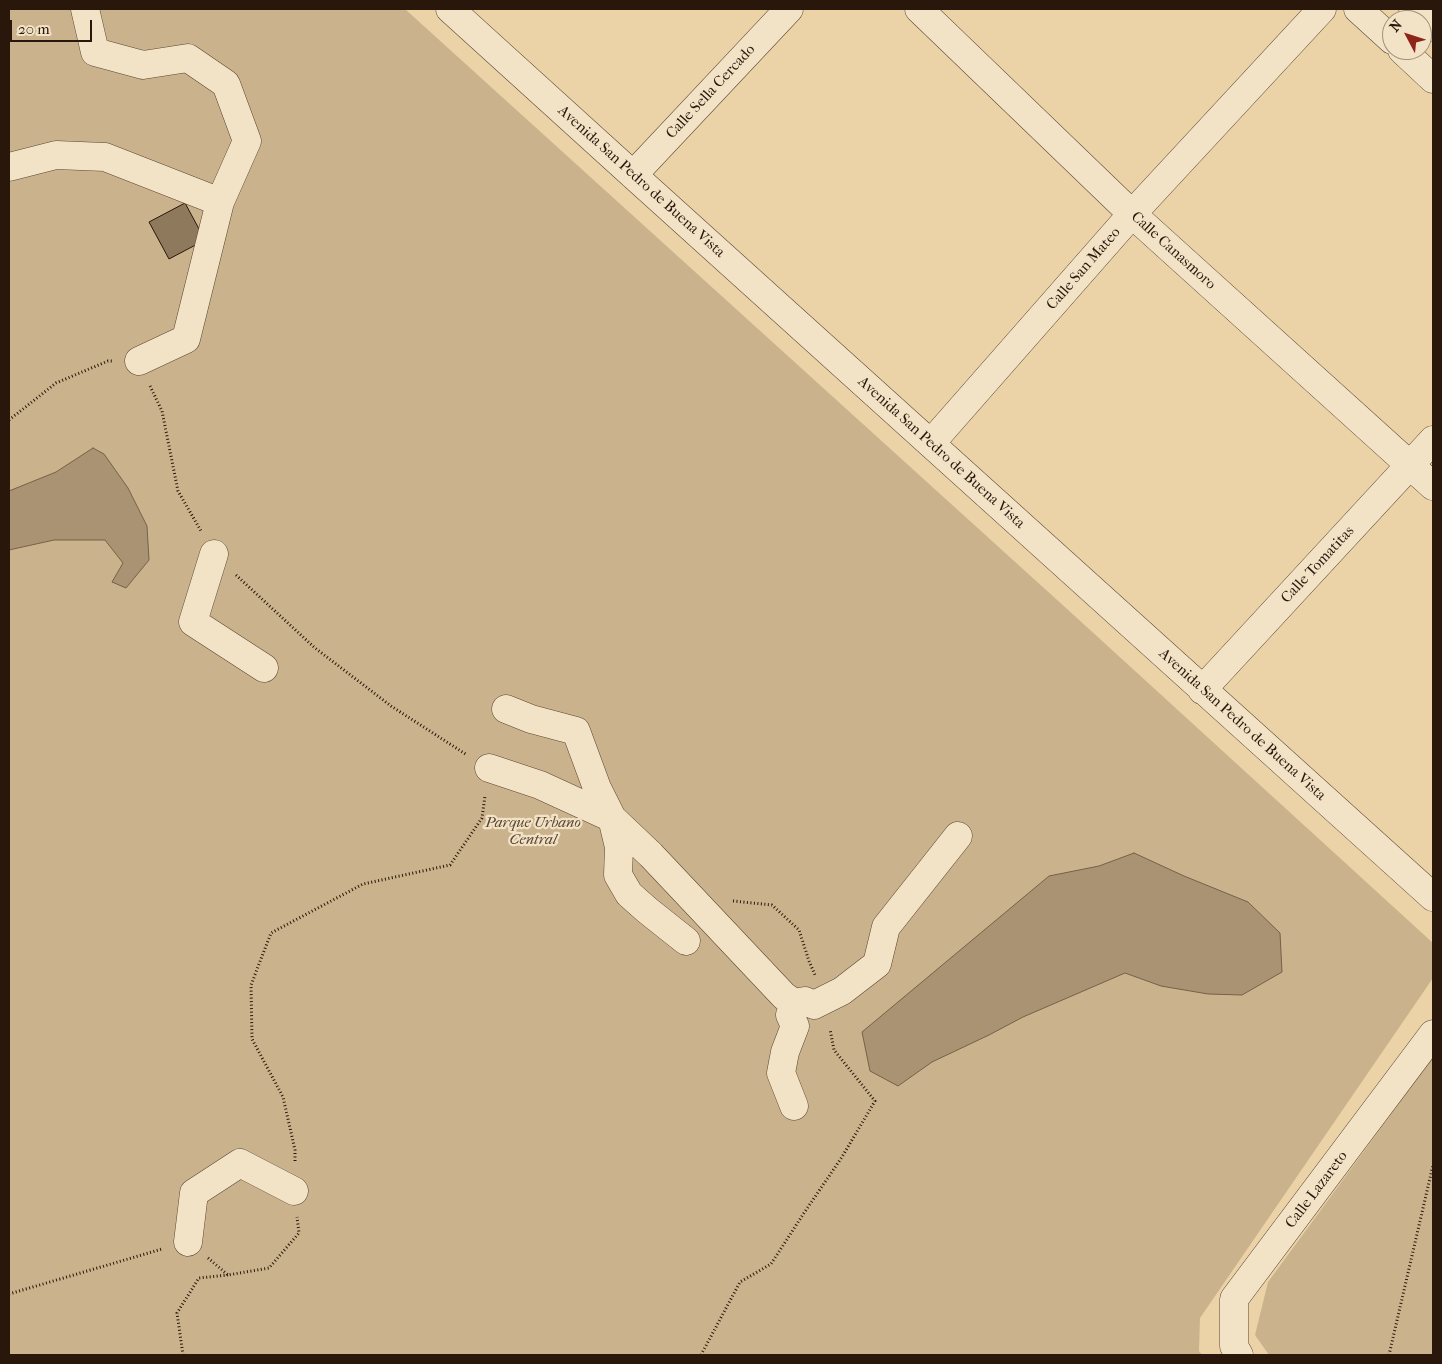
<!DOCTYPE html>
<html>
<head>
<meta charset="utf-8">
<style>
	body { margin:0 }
	#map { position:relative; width:1442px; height:1364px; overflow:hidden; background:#ebd3a7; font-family:"IM FELL French Canon",serif }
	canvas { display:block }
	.frame { position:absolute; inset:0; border:10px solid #29170b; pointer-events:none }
	.north { position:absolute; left:1382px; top:10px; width:50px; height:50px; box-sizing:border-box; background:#f2e2c6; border:1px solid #a2917b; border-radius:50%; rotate:310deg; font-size:14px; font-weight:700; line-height:20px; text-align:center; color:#29170b }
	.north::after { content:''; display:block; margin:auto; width:18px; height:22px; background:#8f2418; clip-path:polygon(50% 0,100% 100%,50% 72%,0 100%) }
	.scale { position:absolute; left:10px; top:20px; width:82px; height:22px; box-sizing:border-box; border:2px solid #29170b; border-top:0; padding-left:6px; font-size:15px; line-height:18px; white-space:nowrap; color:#29170b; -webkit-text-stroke:4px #f2e2c6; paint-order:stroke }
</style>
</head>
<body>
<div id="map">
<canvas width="1442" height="1364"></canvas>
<div class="frame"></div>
<div class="north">N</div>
<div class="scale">20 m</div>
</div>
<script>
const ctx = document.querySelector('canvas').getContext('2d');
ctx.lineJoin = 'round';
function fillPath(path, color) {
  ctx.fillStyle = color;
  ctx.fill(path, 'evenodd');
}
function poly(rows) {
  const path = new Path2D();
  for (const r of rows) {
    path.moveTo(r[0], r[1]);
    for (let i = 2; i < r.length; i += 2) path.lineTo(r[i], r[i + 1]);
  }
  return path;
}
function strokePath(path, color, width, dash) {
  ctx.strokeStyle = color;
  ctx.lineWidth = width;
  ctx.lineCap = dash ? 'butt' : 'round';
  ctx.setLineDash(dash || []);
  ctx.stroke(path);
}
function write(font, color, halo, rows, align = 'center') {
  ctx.font = font + ' "IM FELL French Canon",serif';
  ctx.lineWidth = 4.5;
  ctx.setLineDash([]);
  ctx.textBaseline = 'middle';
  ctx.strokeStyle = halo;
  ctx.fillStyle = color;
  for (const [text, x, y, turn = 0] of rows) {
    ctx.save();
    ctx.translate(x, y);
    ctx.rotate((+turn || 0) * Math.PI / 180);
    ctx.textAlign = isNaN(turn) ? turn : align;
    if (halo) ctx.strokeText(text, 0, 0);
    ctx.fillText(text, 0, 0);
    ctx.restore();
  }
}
fillPath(poly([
	[9,9,405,9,1077,618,1433,943,1433,978,1200,1318,1199,1351,1202,1355,9,1355],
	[1433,1057,1433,1355,1269,1355,1255,1335,1268,1282]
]), '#cab38c');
const water = poly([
	[93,448,104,454,128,488,147,526,149,560,126,588,112,582,123,563,105,540,54,540,9,550,9,491,56,472,93,448],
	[1134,853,1184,876,1248,902,1280,933,1282,972,1242,995,1208,994,1161,986,1125,973,1023,1017,989,1035,932,1062,898,1086,870,1071,862,1032,1049,876,1099,866,1134,853]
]);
fillPath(water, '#a99372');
strokePath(water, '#766149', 1);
const building = poly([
	[185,203,205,240,169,259,149,222,185,203]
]);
fillPath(building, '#8e795c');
strokePath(building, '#29170b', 1);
const minor = poly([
	[85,9,95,52,143,65,188,58,226,84,247,141,220,202],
	[450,9,633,175,1433,897],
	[919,9,1132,214,1433,486],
	[1358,9,1392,40],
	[1413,9,1433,27],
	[1402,50,1433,79],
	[9,167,56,155,105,157,220,202,186,339,139,361],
	[633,175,789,9],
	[931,443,1132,214,1322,9],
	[214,554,193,622,264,668],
	[1202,690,1433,440],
	[506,709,531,719,576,731,597,788,612,818,619,847,618,875,629,894,647,910,686,941],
	[489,768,540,785,612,818,651,855,784,996,794,1003,805,1001,814,1005,842,991,877,964,886,927,958,836],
	[794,1003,790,1015,795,1026,785,1052,781,1073,794,1106],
	[188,1242,194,1193,240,1163,294,1191],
	[1239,1355,1234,1346,1234,1299,1433,1034]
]);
strokePath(minor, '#5a4632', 29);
strokePath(poly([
	[150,386,162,411,178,491,201,531],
	[9,420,56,383,108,361,112,361],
	[236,575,315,648,391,706,467,755],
	[733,901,772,905,799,930,809,961,815,975],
	[295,1161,295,1150,283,1097,252,1039,251,985,271,933,363,884,450,865,482,818,485,796],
	[208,1258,228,1275,269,1268,299,1233,297,1217],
	[9,1294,162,1249],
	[183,1355,177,1313,199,1278,228,1275],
	[701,1355,740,1282,771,1264,804,1213,842,1157,875,1101,834,1050,830,1029],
	[1389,1355,1433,1165]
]), '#29170b', 3, [1, 2.5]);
strokePath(minor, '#f2e2c6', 28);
write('15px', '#29170b', '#f2e2c6', [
	["Calle Sella Cercado",711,92,-47],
	["Avenida San Pedro de Buena Vista",641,182,42],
	["Calle Canasmoro",1173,251,42],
	["Calle San Mateo",1084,269,-49],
	["Avenida San Pedro de Buena Vista",941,453,42],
	["Calle Tomatitas",1318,565,-47],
	["Avenida San Pedro de Buena Vista",1242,725,42],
	["Calle Lazareto",1317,1190,-53]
]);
write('italic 15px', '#594632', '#f2e2c6', [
	["Parque Urbano",533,823],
	["Central",533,840]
]);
</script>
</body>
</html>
